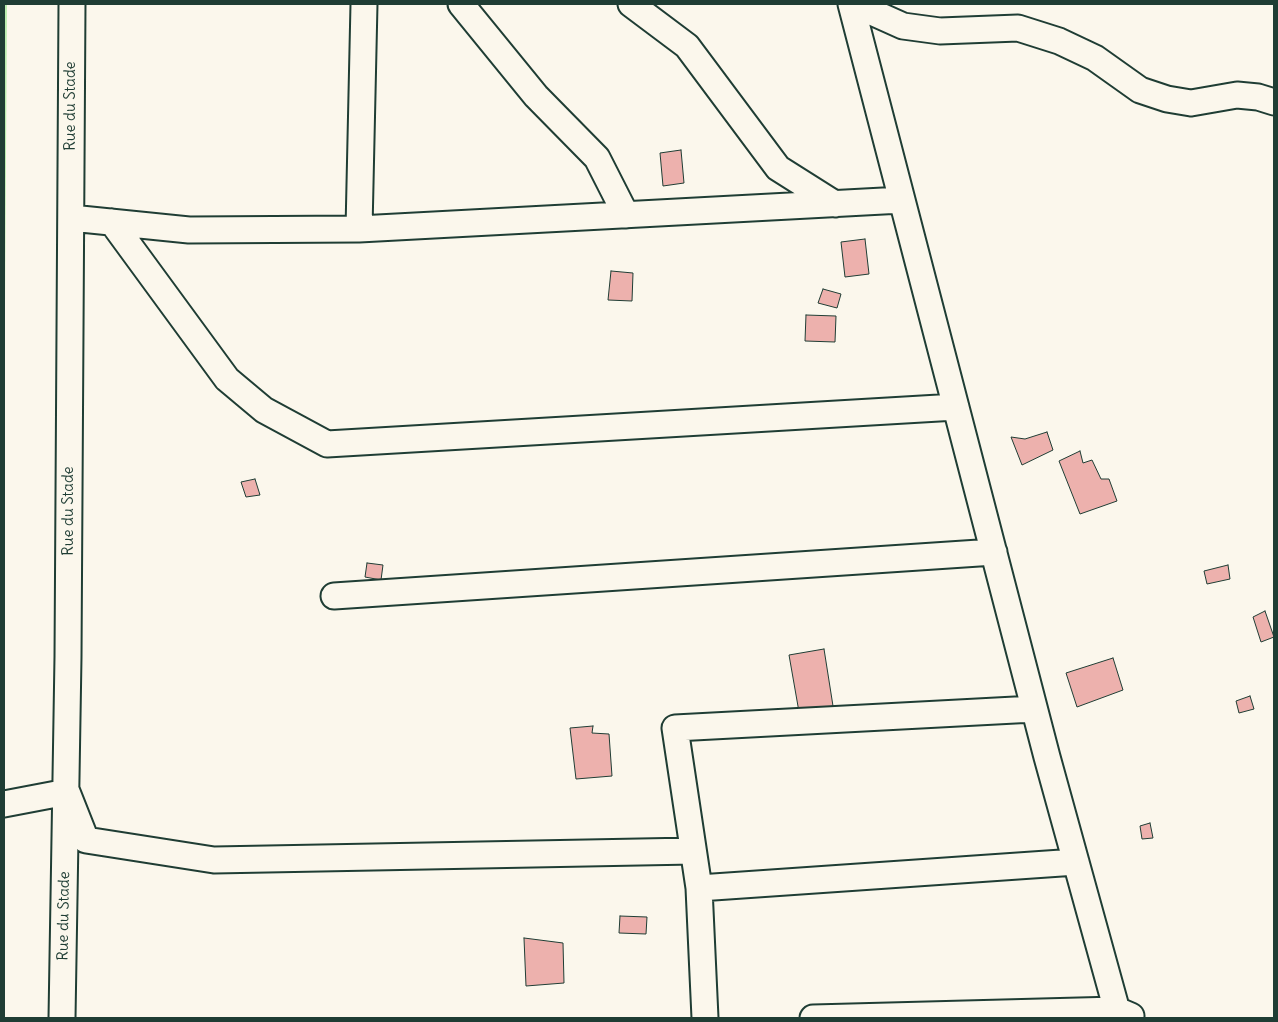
<!DOCTYPE html>
<html>
<head>
<meta charset="utf-8">
<style>
	body { margin:0 }
	#map { position:relative; width:1278px; height:1022px; overflow:hidden; background:#fbf7ec; font-family:Delius,sans-serif }
	canvas { display:block }
	.frame { position:absolute; inset:0; border:5px solid #1f3d34; pointer-events:none }
</style>
</head>
<body>
<div id="map">
<canvas width="1278" height="1022"></canvas>
<div class="frame"></div>
</div>
<script>
const ctx = document.querySelector('canvas').getContext('2d');
ctx.lineJoin = 'round';
function fillPath(path, color) {
  ctx.fillStyle = color;
  ctx.fill(path, 'evenodd');
}
function poly(rows) {
  const path = new Path2D();
  for (const r of rows) {
    path.moveTo(r[0], r[1]);
    for (let i = 2; i < r.length; i += 2) path.lineTo(r[i], r[i + 1]);
  }
  return path;
}
function strokePath(path, color, width, dash) {
  ctx.strokeStyle = color;
  ctx.lineWidth = width;
  ctx.lineCap = dash ? 'butt' : 'round';
  ctx.setLineDash(dash || []);
  ctx.stroke(path);
}
function write(font, color, halo, rows, align = 'center') {
  ctx.font = font + ' Delius,sans-serif';
  ctx.lineWidth = 5;
  ctx.setLineDash([]);
  ctx.textBaseline = 'middle';
  ctx.strokeStyle = halo;
  ctx.fillStyle = color;
  for (const [text, x, y, turn = 0] of rows) {
    ctx.save();
    ctx.translate(x, y);
    ctx.rotate((+turn || 0) * Math.PI / 180);
    ctx.textAlign = isNaN(turn) ? turn : align;
    if (halo) ctx.strokeText(text, 0, 0);
    ctx.fillText(text, 0, 0);
    ctx.restore();
  }
}
fillPath(poly([
	[4,4,7,4,4,453]
]), '#baedae');
const building = poly([
	[681,150,684,183,663,186,660,153,681,150],
	[865,239,869,274,845,277,841,242,865,239],
	[611,271,633,273,632,301,608,300,611,271],
	[823,289,841,294,837,308,818,303,823,289],
	[806,315,836,316,835,342,805,341,806,315],
	[1047,432,1053,450,1022,465,1011,437,1025,439,1047,432],
	[1080,451,1083,463,1092,460,1101,479,1109,479,1117,501,1080,514,1059,461,1080,451],
	[255,479,260,495,246,497,241,482,255,479],
	[367,563,383,565,381,580,365,577,367,563],
	[1228,565,1230,579,1207,584,1204,571,1228,565],
	[1265,611,1274,637,1261,642,1253,617,1265,611],
	[824,649,833,706,799,712,789,655,824,649],
	[1113,658,1123,690,1077,707,1066,673,1113,658],
	[1250,696,1254,709,1239,713,1236,701,1250,696],
	[593,726,592,733,609,734,612,776,576,779,570,728,593,726],
	[1150,823,1153,838,1142,839,1140,826,1150,823],
	[620,916,647,917,646,934,619,933,620,916],
	[524,938,563,943,564,983,526,986,524,938]
]);
fillPath(building, '#edb1ad');
strokePath(building, '#1f3d34', 1);
const minor = poly([
	[461,4,536,96,597,158,626,215],
	[631,4,687,46,778,168,835,204],
	[851,4,1047,757,1119,1018],
	[854,4,903,26,940,31,1018,28,1059,41,1095,58,1140,90,1167,99,1191,103,1237,95,1258,97,1274,102],
	[71,218,189,230,359,229,902,200],
	[112,222,227,379,264,410,327,444,956,407],
	[359,229,364,4],
	[334,596,994,552],
	[4,804,67,792,86,840,214,860,693,851],
	[699,888,1076,862],
	[62,1018,68,657,72,4],
	[705,1018,699,888,675,728,1034,709],
	[813,1018,1117,1010,1131,1016]
]);
strokePath(minor, '#1f3d34', 29);
strokePath(minor, '#fbf7ec', 25);
write('15px', '#1f3d34', '#fbf7ec', [
	["Rue du Stade",71,106,-90],
	["Rue du Stade",69,511,-90],
	["Rue du Stade",64,916,-89]
]);
</script>
</body>
</html>
